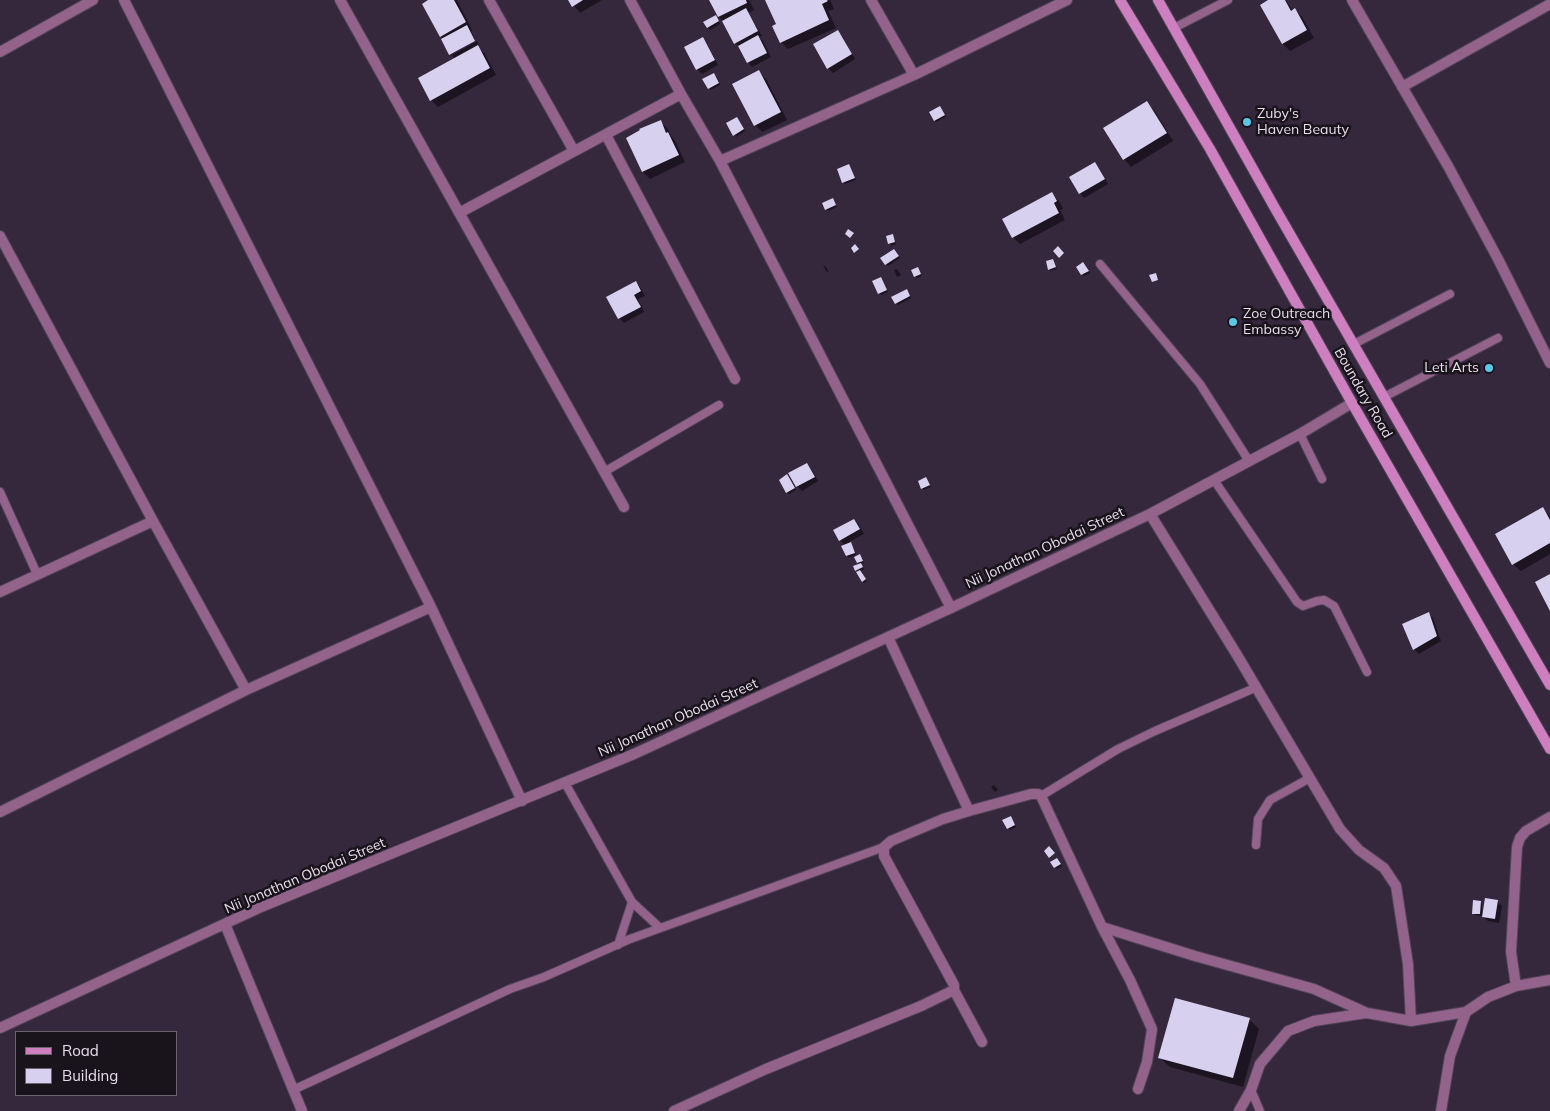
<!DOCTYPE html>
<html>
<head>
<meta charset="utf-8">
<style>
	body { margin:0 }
	#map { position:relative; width:1550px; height:1111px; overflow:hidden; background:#35273c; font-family:Mulish,sans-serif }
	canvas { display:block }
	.legend { position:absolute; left:15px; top:1031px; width:162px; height:65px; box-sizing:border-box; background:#19131c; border:1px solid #6b646e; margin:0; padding:6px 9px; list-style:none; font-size:15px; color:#e6ddea }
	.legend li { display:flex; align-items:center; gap:10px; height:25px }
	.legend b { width:25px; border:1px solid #6b646e }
</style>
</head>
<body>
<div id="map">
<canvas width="1550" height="1111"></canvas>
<ul class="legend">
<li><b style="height:6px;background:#ce7fc0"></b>Road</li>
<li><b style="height:14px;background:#d7d1ef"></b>Building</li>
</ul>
</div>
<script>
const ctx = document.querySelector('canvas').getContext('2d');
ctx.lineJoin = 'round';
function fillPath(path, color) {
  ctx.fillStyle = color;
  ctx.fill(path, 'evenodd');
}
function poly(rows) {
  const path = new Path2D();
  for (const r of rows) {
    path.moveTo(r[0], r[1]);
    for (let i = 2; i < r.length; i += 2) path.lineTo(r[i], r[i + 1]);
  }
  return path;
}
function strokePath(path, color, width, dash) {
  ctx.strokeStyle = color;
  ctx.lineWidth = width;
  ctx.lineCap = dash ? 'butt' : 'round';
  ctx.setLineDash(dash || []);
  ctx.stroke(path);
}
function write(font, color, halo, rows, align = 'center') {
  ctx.font = font + ' Mulish,sans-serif';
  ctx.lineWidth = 5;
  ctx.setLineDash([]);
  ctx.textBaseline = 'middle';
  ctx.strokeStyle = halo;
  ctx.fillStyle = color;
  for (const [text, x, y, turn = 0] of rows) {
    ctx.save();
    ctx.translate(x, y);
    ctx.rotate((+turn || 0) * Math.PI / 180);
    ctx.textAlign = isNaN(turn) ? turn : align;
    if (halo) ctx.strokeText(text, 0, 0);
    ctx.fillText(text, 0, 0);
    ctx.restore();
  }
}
fillPath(poly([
	[429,0,457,0,472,30,471,31,475,39,450,53,441,36],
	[569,0,602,0,580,13],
	[711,0,749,0,754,10,748,13,762,36,759,37,763,41,771,57,752,67,748,62,741,48,735,43,724,22,719,17],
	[767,0,830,0,834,9,828,11,836,28,788,49,781,42,778,24],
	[1270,0,1286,0,1293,11,1295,10,1302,17,1314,38,1290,51,1283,44],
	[717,18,720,24,710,30,705,23],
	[838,32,842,36,855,59,833,73,828,68],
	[703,39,707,44,718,65,702,74,697,69],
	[477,41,479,46,477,46,485,54,496,75,438,107,431,100,455,59,452,55],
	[758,72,766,79,787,120,762,132,755,125],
	[716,76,720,85,711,90,704,80],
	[1146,103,1154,110,1173,141,1131,167,1124,159,1105,129],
	[941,110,946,117,936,122,935,120],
	[738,120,745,131,736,137,734,135],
	[660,122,668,129,671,136,675,141,685,162,650,179,643,172],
	[1095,164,1099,168,1108,184,1084,198,1080,193],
	[849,166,856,180,845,184,843,182],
	[1051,194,1059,201,1063,209,1060,210,1065,220,1020,244,1013,237],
	[833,199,837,207,828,211,824,203],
	[893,236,896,244,891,246,887,237],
	[896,252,900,258,888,266,882,258],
	[1053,260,1057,269,1051,271,1049,269],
	[823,265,826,267,829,272,826,271],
	[1085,266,1090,273,1084,276,1082,274],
	[897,269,901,275,897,277,894,270],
	[918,269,922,276,917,278,915,276],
	[882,280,888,292,881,295,879,293],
	[636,282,640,287,645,296,638,299,644,312,624,323,620,318,608,298],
	[908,292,911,298,898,305,896,303],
	[807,464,811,469,818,481,802,491,797,486],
	[789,478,796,490,789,494,787,492],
	[926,479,931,487,924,490,922,488],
	[1542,508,1550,516,1550,554,1521,571,1513,564],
	[854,520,859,525,864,534,849,542,852,546,856,555,849,558,843,547,846,546,840,540],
	[860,556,864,563,861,564,864,569,860,571,867,582,864,583,856,570,859,565,856,558],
	[1428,614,1433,618,1441,641,1419,654,1414,649],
	[994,785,998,790,995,792,991,787],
	[1011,817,1016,827,1010,830,1008,828],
	[1059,861,1062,866,1057,869,1052,862],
	[1480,902,1482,904,1482,912,1484,913,1497,902,1502,906,1499,923,1488,921,1482,916,1475,915,1473,913],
	[1176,1000,1250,1020,1259,1029,1243,1087,1170,1067,1160,1058]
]), '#0007');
fillPath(poly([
	[428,0,454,0,466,22,440,37,422,4],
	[568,0,583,0,572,7],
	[709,0,746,0,747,3,718,17],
	[765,0,827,0,828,1,822,4,829,20,780,43,772,26,776,24],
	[1268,0,1285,0,1291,11,1295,8,1307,30,1282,44,1260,5],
	[746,8,758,31,734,44,722,21],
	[716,15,719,21,707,28,703,22],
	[467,25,475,41,449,55,441,39],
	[838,30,852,54,827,69,813,44],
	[758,35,767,53,747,63,738,46],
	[703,37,715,60,696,70,684,47],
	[478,45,490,68,430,101,418,78],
	[759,70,781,112,754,126,732,84],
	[714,73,719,83,708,89,702,79],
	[1147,101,1167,133,1123,160,1103,128],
	[940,106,945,115,934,121,929,112],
	[737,117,744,129,733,136,726,123],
	[661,120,666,133,668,132,679,155,642,172,626,138,640,130,639,129],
	[1095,162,1105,179,1079,194,1069,177],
	[849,164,855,178,842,183,837,169],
	[1052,192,1057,201,1054,203,1059,213,1012,238,1002,219],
	[833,198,836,205,825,210,822,203],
	[848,229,854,233,850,238,845,234],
	[893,234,895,242,888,244,886,236],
	[855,244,859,249,854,253,851,248],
	[1058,246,1064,253,1059,258,1053,251],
	[894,249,899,256,885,265,880,258],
	[1053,259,1056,267,1048,270,1046,261],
	[1083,262,1089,271,1081,275,1076,267],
	[918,267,921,274,914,277,911,270],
	[1156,273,1158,280,1152,282,1149,275],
	[881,277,887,290,878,294,872,281],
	[636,281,641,291,634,295,641,307,618,319,606,297],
	[907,289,910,296,895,304,891,297],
	[807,463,815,477,796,487,788,473],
	[787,474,795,488,786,493,779,480],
	[926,477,930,485,921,489,918,481],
	[1543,507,1550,520,1550,543,1512,565,1495,534],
	[854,519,860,529,839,541,833,530],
	[851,542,855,553,846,556,841,546],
	[860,554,863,561,857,563,854,557],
	[861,563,863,567,855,571,853,566],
	[860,570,866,579,862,582,856,572],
	[1550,574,1550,611,1535,582],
	[1429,612,1437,636,1413,650,1402,624],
	[1011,816,1015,825,1007,829,1002,820],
	[1049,846,1055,853,1049,858,1044,851],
	[1057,858,1061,864,1054,868,1050,862],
	[1485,898,1498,900,1495,919,1482,917],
	[1473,900,1481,901,1480,914,1472,914],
	[1175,998,1250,1018,1233,1078,1158,1058]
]), '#d7d1ef');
const lane = poly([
	[1174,28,1228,0],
	[1100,264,1200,384,1249,461],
	[1354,344,1450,294],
	[1384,397,1498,338],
	[1300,434,1322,479],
	[604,472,719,405],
	[1214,480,1297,602,1303,606,1317,601,1324,600,1334,606,1367,672],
	[0,492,37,574],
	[565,783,632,902],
	[1041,796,1118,749,1155,731,1257,687],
	[1256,845,1258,819,1270,800,1310,778],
	[618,945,632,902,660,928],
	[293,1090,510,989,544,977,630,939,884,847],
	[1251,1090,1260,1111]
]);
const street = poly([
	[124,0,431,607,522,801],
	[340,0,624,507],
	[489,0,574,151],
	[630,0,681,94,720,161,951,608],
	[871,0,914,75],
	[1352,0,1448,166,1498,259,1550,363],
	[0,52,93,0],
	[1402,87,1550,4],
	[606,135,735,379],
	[720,161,914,75,1067,0],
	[459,213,681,94],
	[0,236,153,521,246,690],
	[1150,514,1237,655,1340,829,1359,850,1384,868,1396,886,1408,964,1411,1021],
	[0,592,153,521],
	[888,637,969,811,1031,794,1038,794,1041,796,1102,927,1130,980,1152,1029,1147,1062,1138,1089],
	[0,812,246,690,431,607],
	[225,924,302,1111],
	[1102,927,1195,956,1314,989,1367,1013,1411,1021,1466,1012,1488,997,1516,986,1550,980],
	[1516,986,1511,952,1517,847,1520,838,1526,831,1550,817],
	[954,990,982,1042],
	[0,1028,261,907,634,754,951,608,1150,514,1300,434,1352,403],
	[674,1111,766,1069,921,1006,954,990,954,985,884,856,884,847,891,841,943,819,969,811],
	[1239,1111,1251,1090,1260,1064,1288,1031,1314,1021,1366,1013],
	[1441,1111,1450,1056,1466,1012]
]);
const secondary = poly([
	[1120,0,1210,149,1352,403,1550,749],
	[1158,0,1276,210,1550,685]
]);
strokePath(lane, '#514458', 10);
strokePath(street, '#514458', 12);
strokePath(secondary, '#514458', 12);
strokePath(lane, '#94638b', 8);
strokePath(street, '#94638b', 10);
strokePath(secondary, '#ce7fc0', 10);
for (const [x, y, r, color] of [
	[1247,122,5,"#5ac8e5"],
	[1233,322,5,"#5ac8e5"],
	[1489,368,5,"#5ac8e5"]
]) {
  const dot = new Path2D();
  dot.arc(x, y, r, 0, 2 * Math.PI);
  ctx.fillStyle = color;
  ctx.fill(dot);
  strokePath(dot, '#19131c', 2);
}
write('14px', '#e6ddea', '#19131c', [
	["Zuby's",1257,114],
	["Haven Beauty",1257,130],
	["Zoe Outreach",1243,314],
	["Embassy",1243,330],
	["Leti Arts",1479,368,"right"]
], 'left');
write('14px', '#e6ddea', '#19131c', [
	["Boundary Road",1363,393,60],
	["Nii Jonathan Obodai Street",1045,548,-25],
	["Nii Jonathan Obodai Street",678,718,-24],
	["Nii Jonathan Obodai Street",305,876,-23]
]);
</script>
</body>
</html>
